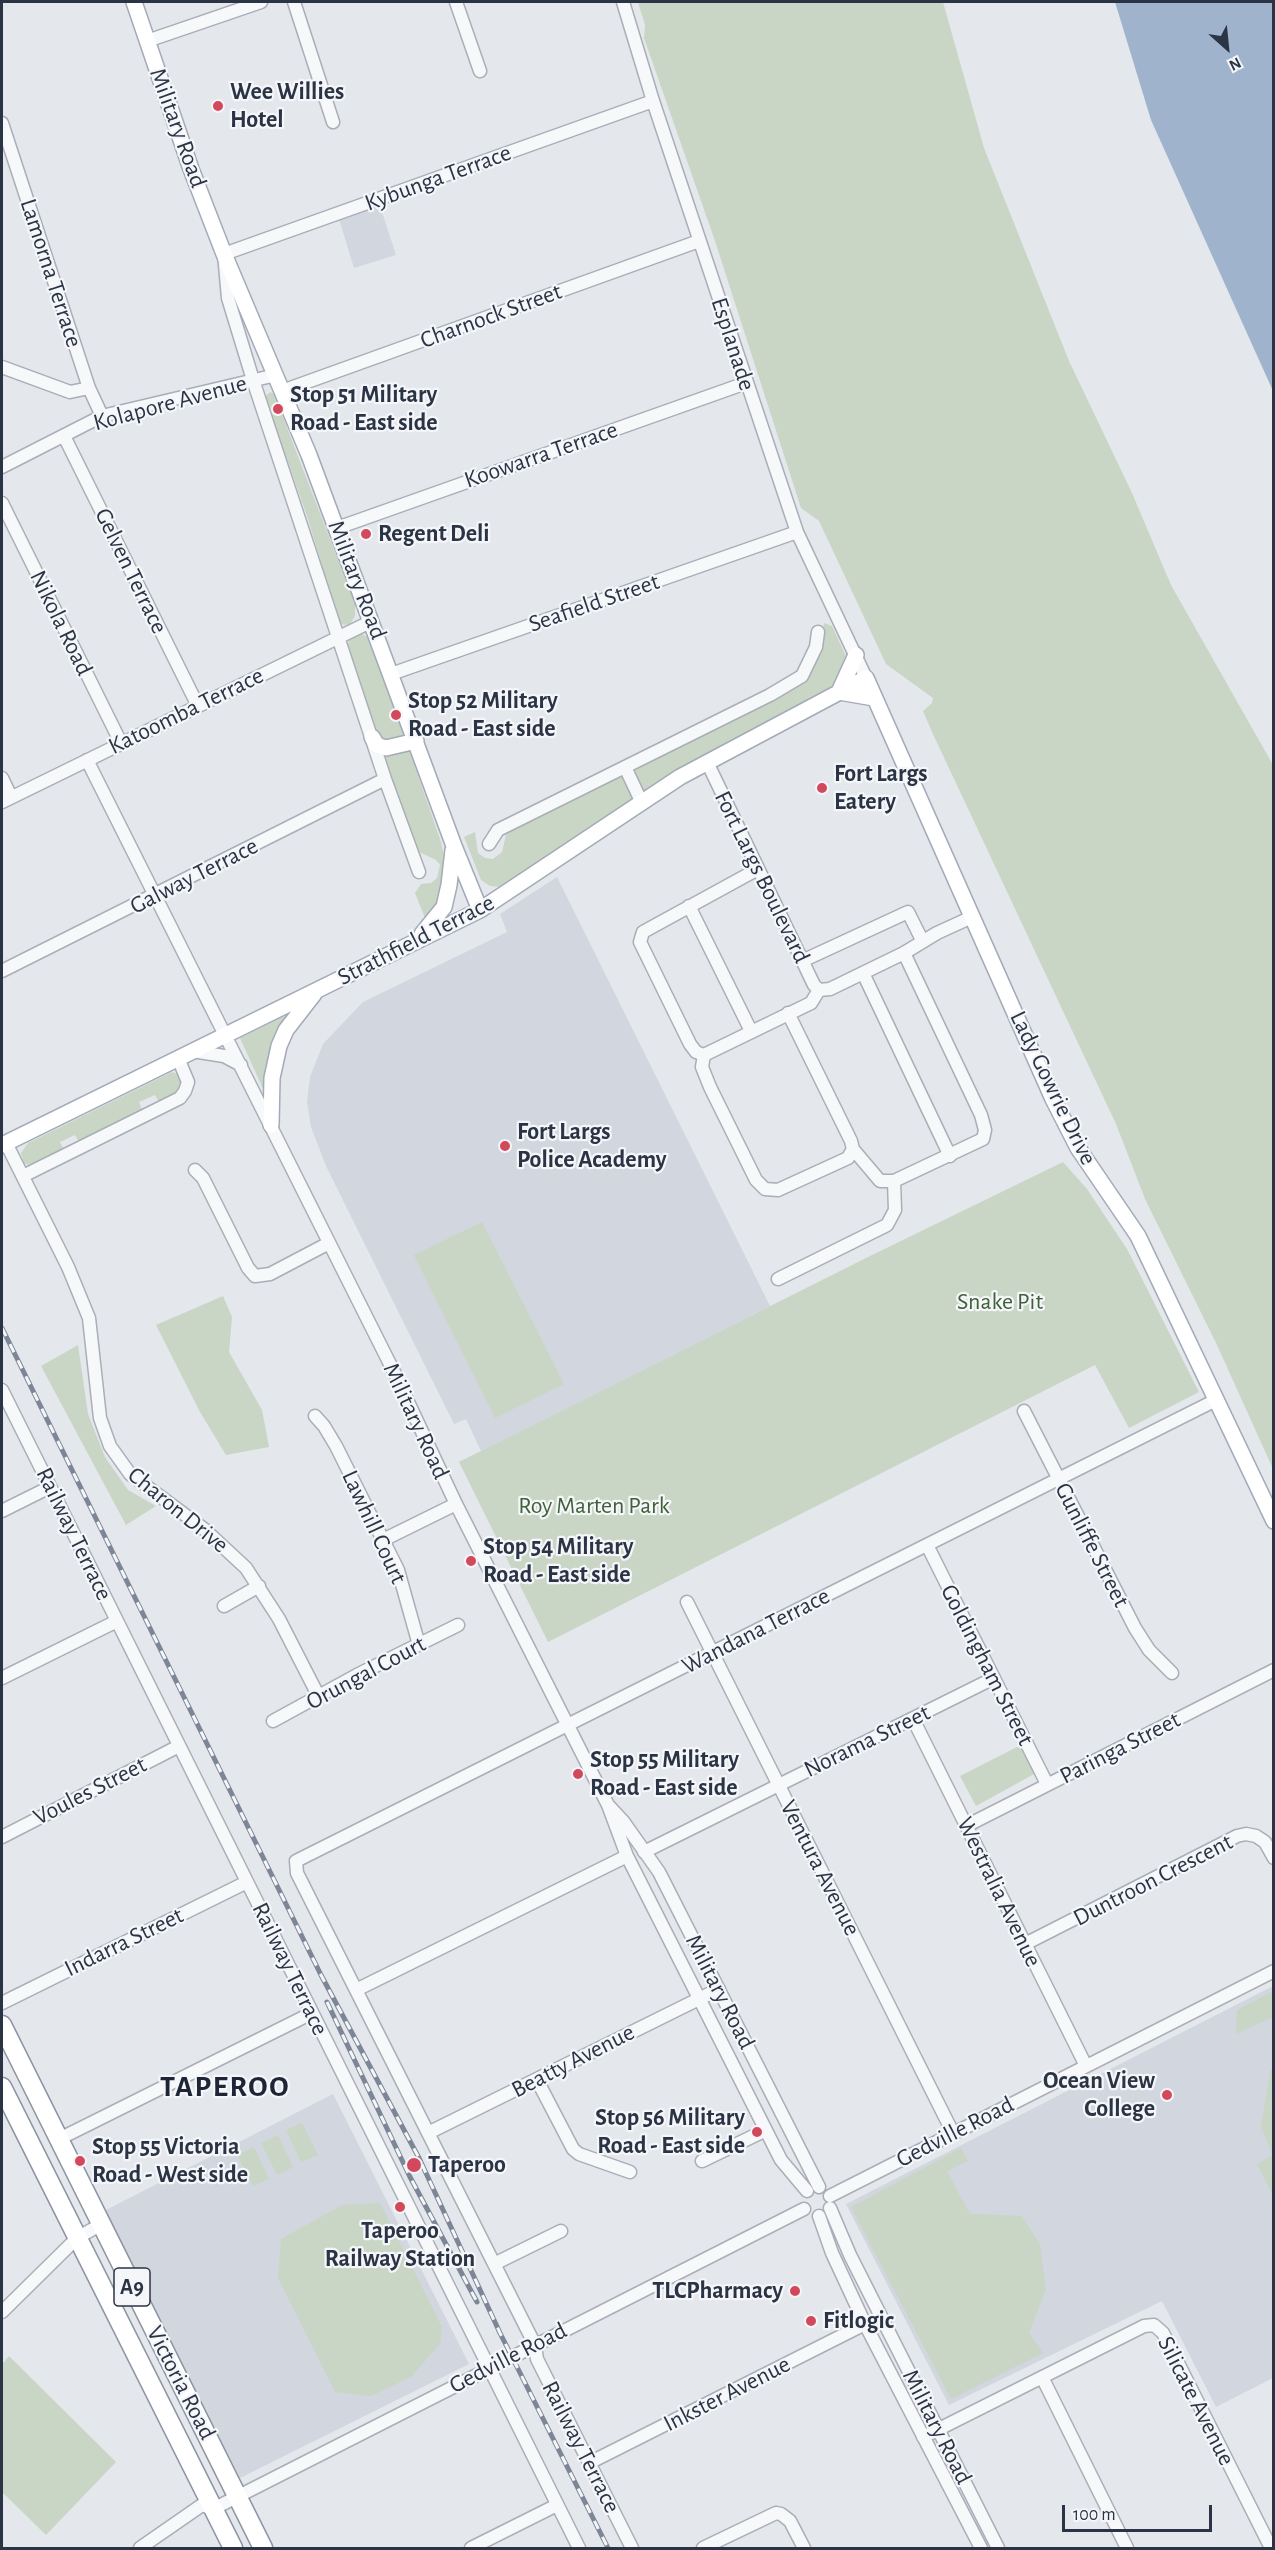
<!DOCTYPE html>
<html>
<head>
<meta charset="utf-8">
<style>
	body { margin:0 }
	#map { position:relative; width:1275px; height:2550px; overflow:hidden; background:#e4e7ec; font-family:"Alegreya Sans",sans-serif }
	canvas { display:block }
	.frame { position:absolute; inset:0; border:3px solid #2b3445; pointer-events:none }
	.north { position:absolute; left:1197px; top:18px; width:60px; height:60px; -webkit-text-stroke:4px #f4f6f9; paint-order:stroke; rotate:153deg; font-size:16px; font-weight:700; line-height:24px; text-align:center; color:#2b3445 }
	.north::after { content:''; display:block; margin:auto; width:21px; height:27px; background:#2b3445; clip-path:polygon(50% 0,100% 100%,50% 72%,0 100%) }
	.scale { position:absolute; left:1062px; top:2505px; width:150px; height:27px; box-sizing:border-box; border:3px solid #2b3445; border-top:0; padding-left:8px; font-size:18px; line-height:21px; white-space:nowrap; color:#2b3445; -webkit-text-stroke:4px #f4f6f9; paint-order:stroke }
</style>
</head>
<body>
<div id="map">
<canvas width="1275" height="2550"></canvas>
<div class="frame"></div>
<div class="north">N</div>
<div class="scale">100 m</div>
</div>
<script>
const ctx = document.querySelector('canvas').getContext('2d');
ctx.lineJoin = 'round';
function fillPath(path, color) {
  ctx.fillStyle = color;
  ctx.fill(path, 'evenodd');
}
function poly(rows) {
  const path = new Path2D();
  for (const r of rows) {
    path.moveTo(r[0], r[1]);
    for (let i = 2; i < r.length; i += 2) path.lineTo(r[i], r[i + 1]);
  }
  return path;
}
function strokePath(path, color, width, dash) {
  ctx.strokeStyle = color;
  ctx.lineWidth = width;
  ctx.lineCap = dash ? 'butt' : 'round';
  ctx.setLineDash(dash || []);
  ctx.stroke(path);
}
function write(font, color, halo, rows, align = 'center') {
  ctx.font = font + ' "Alegreya Sans",sans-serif';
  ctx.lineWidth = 4.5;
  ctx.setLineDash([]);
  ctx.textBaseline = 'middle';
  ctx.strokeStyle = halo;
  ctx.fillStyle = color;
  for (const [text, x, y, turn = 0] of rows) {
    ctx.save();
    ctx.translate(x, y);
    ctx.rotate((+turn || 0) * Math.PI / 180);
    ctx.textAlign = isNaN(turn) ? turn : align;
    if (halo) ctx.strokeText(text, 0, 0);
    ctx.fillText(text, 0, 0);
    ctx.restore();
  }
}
fillPath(poly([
	[380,206,396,255,354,268,339,219],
	[557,877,770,1306,481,1451,466,1419,454,1424,326,1166,311,1127,307,1102,310,1077,323,1044,363,1002,507,932,500,914],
	[1273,1986,1273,2378,1216,2407,1162,2301,949,2405,846,2204],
	[333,2094,469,2364,240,2478,104,2211]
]), '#d2d6de');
fillPath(poly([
	[638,2,943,2,984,148,1069,361,1132,493,1171,585,1273,765,1273,1469,1217,1345,1145,1199,1116,1124,932,732,923,711,932,703,933,698,886,664,819,521,801,508,715,241,644,38,645,25],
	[270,392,274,394,355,604,355,616,350,624,344,625,339,622,307,516,265,397],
	[824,623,832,626,846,656,846,668,839,679,826,691,645,791,642,791,632,773,633,769,807,677,819,652],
	[361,633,367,637,405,737,384,742,376,732,347,647,350,638],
	[408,751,410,752,441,842,446,865,440,908,427,923,415,893,421,884,431,883,437,878,440,865,436,860,415,850,383,752,396,754],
	[617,776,624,778,633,796,632,802,506,885,501,887,490,886,481,880,464,837,475,832,478,853,485,858,493,859,502,852,506,835,510,831],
	[293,1012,268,1100,240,1038],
	[172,1072,180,1075,183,1083,179,1092,159,1102,155,1095,139,1102,142,1110,79,1142,75,1135,60,1142,64,1150,32,1165,24,1164,21,1153,28,1143],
	[1063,1162,1087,1189,1127,1249,1199,1392,1129,1428,1095,1365,548,1642,459,1462,868,1257],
	[482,1222,564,1384,495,1418,414,1255],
	[223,1296,232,1317,229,1352,262,1410,269,1447,226,1455,200,1412,156,1325],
	[78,1345,88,1414,105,1457,128,1490,156,1506,126,1525,41,1366],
	[1021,1745,1036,1773,976,1806,960,1776],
	[1273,1991,1273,2017,1236,2034,1237,2010],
	[1273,2069,1273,2196,1257,2164,1273,2155,1261,2127,1270,2071],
	[302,2123,318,2155,301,2162,286,2130],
	[278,2135,293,2167,277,2175,261,2143],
	[254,2147,269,2179,253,2186,237,2155],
	[961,2148,968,2161,947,2171,970,2214,1022,2216,1040,2245,1046,2289,1029,2333,1043,2353,951,2399,851,2207],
	[380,2203,442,2327,440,2344,411,2377,371,2396,335,2392,278,2278,281,2239,342,2205],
	[9,2356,116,2462,46,2535,2,2492,2,2364]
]), '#c9d6c5');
fillPath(poly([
	[1115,2,1273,2,1273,391,1151,120]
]), '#9fb4cc');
const minor = poly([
	[294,2,333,122],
	[456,2,480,71],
	[623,2,653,101,797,532,866,678],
	[147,41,261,2],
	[2,123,89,388],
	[2,367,70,392,89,388,102,416],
	[282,391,699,241],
	[64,436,198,706],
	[2,467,102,416,276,375],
	[2,503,121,743],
	[337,528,746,383],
	[391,674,797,532],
	[87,760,394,1372,456,1504,608,1805,627,1856,781,2160,807,2191],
	[707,762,814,985,819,990],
	[625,767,642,803],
	[2,778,11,797],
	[2,802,372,621],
	[489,844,498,830,770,695,802,676,816,647,818,632],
	[758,869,643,932,640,942,690,1044,696,1052,704,1055,811,1003,819,990],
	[419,872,385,779,253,380,228,298,224,254,653,101],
	[689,906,751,1031],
	[802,961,908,912,922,940],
	[2,971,385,779],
	[863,973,950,1156],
	[819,990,830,989,904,953,937,933,972,917],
	[192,1051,224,1056,241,1065],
	[704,1055,702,1067,710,1087,756,1180,765,1189,778,1190,848,1158,853,1149,851,1141,788,1013],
	[6,1143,68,1267,89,1318,100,1418,110,1446,130,1474,204,1529,246,1568,279,1619,319,1697],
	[853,1149,880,1181,894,1181,983,1139,985,1130,981,1115,904,953],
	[195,1170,203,1178,248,1268,255,1276,270,1274,329,1243],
	[23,1176,180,1098,185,1091,188,1082,178,1058],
	[778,1279,887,1225,895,1210,894,1181],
	[2,1390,579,2548],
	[1024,1411,1135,1628,1149,1650,1172,1673],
	[315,1416,324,1426,336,1446,398,1570,419,1645],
	[2,1511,50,1487],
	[383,1540,456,1504],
	[927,1545,1047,1784],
	[687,1602,953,2133],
	[224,1606,259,1586],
	[2,1678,117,1621],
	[913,1719,1086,2066],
	[273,1721,357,1675,458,1625],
	[609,1806,623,1821,659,1872,819,2187],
	[966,1826,1274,1670],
	[2,1837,179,1746],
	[644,1852,994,1678],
	[1025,1944,1237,1836,1246,1834,1256,1836,1265,1842,1274,1858],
	[356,1990,627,1856],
	[2,2003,247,1882],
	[537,2080,573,2149,579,2154,630,2172],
	[428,2133,719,1989],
	[59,2139,312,2013],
	[702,2161,766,2130],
	[830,2196,1274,1971],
	[830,2208,850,2255,998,2548],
	[819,2216,832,2253,865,2324,981,2548],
	[494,2264,561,2231],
	[2,2312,77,2238,100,2225],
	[1042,2377,1127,2548],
	[923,2437,1144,2326,1154,2325,1163,2333,1271,2548],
	[589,2463,865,2324],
	[140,2548,202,2505,213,2509,804,2209],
	[471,2548,557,2505],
	[632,2548,537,2359,535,2345,297,1873,296,1861,1216,1400],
	[703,2548,776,2513,781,2514,790,2521,804,2548]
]);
const major = poly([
	[134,2,191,169,224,254,309,455,454,846,480,910],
	[856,655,839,692,874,698],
	[372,737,377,745,386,748,416,741],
	[422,934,444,907,449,885,453,850],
	[271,1125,272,1078,279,1046,286,1030,314,994],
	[2,1145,480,910,680,777,866,678,1053,1099,1078,1148,1138,1236,1274,1521]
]);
const highway = poly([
	[2,2025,263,2548],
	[2,2087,233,2548]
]);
strokePath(minor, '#a9aeb7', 15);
strokePath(major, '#a3abb8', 18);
strokePath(highway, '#8b94a3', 21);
strokePath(minor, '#f7f8fa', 12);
strokePath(major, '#fff', 15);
strokePath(highway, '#fff', 18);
const rail = poly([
	[2,1328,321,1975,419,2158,500,2333,608,2548],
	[327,2002,410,2177,477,2302]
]);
strokePath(rail, '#7d8696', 5);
strokePath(rail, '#f4f6f9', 3, [9]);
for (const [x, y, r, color] of [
	[218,106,6,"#d1495b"],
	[278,409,6,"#d1495b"],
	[366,534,6,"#d1495b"],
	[396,715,6,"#d1495b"],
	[822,788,6,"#d1495b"],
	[505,1146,6,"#d1495b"],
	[471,1561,6,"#d1495b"],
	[578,1774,6,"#d1495b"],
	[1167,2095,6,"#d1495b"],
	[757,2132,6,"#d1495b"],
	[80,2161,6,"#d1495b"],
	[414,2165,8,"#d1495b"],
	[400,2207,6,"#d1495b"],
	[795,2291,6,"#d1495b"],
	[811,2321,6,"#d1495b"]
]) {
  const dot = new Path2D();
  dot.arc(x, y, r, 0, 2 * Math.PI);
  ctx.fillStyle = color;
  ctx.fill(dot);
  strokePath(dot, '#f4f6f9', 2);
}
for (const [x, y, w] of [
	[132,2287,36]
]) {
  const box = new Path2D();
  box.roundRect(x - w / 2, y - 19, w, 38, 4.5);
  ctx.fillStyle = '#f4f6f9';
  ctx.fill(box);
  strokePath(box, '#2b3445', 1.5);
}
write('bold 22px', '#2b3445', null, [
	["A9",132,2287]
]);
write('bold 24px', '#2b3445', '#f4f6f9', [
	["Wee Willies",230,92],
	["Hotel",230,120],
	["Stop 51 Military",290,395],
	["Road - East side",290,423],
	["Regent Deli",378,534],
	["Stop 52 Military",408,701],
	["Road - East side",408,729],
	["Fort Largs",834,774],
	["Eatery",834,802],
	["Fort Largs",517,1132],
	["Police Academy",517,1160],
	["Stop 54 Military",483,1547],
	["Road - East side",483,1575],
	["Stop 55 Military",590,1760],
	["Road - East side",590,1788],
	["Ocean View",1155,2081,"right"],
	["College",1155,2109,"right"],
	["Stop 56 Military",745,2118,"right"],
	["Road - East side",745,2146,"right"],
	["Stop 55 Victoria",92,2147],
	["Road - West side",92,2175],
	["Taperoo",428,2165],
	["Taperoo",400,2231,"center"],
	["Railway Station",400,2259,"center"],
	["TLCPharmacy",783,2291,"right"],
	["Fitlogic",823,2321]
], 'left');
write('24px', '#2b3445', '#f4f6f9', [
	["Military Road",178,128,70],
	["Kybunga Terrace",438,178,-20],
	["Lamorna Terrace",51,273,72],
	["Charnock Street",491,316,-20],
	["Esplanade",733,344,72],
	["Kolapore Avenue",170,403,-15],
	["Koowarra Terrace",541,455,-19],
	["Gelven Terrace",131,571,64],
	["Military Road",357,580,69],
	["Seafield Street",594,603,-19],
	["Nikola Road",61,623,64],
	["Katoomba Terrace",186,711,-26],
	["Galway Terrace",194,876,-27],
	["Fort Largs Boulevard",762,877,64],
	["Strathfield Terrace",416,940,-27],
	["Lady Gowrie Drive",1053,1088,64],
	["Military Road",416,1421,65],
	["Charon Drive",178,1510,39],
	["Lawhill Court",374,1527,65],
	["Railway Terrace",74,1534,64],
	["Gunliffe Street",1092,1545,63],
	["Wandana Terrace",756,1631,-27],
	["Goldingham Street",987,1665,63],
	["Orungal Court",366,1673,-28],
	["Norama Street",867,1741,-26],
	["Paringa Street",1120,1748,-27],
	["Voules Street",90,1791,-27],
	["Ventura Avenue",820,1868,63],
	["Duntroon Crescent",1153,1880,-27],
	["Westralia Avenue",999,1892,64],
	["Indarra Street",124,1942,-26],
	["Railway Terrace",290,1969,64],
	["Military Road",720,1992,63],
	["Beatty Avenue",573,2061,-27],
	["Gedville Road",955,2132,-27],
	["Gedville Road",508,2358,-27],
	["Victoria Road",181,2383,63],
	["Inkster Avenue",727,2394,-27],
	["Silicate Avenue",1196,2401,63],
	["Military Road",937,2427,63],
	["Railway Terrace",581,2447,63]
]);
write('24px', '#3f6138', '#f4f6f9', [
	["Snake Pit",1000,1302],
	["Roy Marten Park",594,1506]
]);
ctx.letterSpacing = '1.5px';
write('bold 30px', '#1d2536', '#f4f6f9', [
	["TAPEROO",225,2087]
]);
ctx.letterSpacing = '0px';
</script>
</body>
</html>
